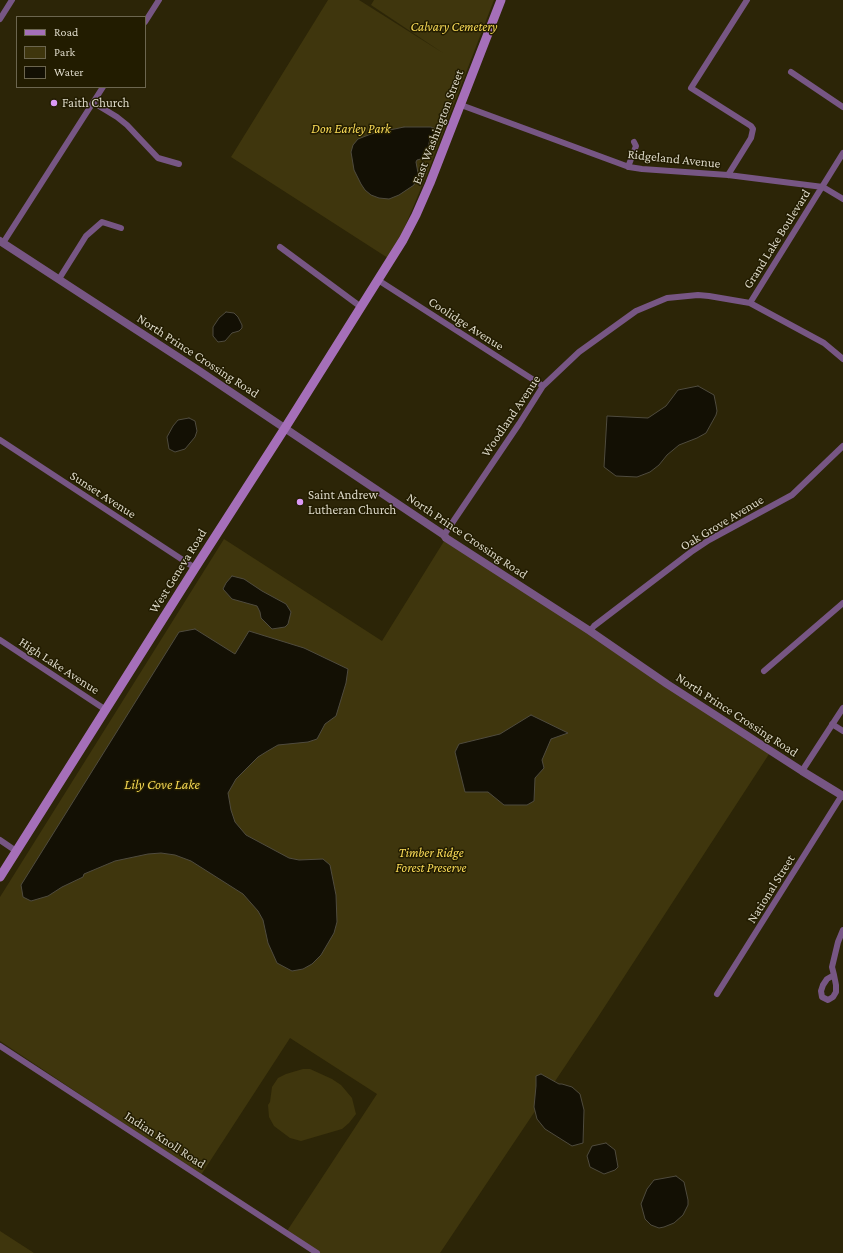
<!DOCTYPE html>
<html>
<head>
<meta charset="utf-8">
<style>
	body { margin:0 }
	#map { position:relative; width:843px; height:1253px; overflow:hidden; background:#2c2507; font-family:"Crimson Pro",serif }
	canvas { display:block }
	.legend { position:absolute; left:16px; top:16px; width:130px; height:72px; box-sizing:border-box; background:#221c00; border:1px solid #6c664f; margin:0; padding:5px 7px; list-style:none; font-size:12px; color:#dad6c5 }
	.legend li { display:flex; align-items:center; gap:8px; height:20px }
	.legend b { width:20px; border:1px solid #6c664f }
</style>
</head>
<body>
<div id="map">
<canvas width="843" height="1253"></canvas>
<ul class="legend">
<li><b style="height:5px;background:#a56fb9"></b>Road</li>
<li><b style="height:11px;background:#3f360d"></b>Park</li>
<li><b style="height:11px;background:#131004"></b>Water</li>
</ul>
</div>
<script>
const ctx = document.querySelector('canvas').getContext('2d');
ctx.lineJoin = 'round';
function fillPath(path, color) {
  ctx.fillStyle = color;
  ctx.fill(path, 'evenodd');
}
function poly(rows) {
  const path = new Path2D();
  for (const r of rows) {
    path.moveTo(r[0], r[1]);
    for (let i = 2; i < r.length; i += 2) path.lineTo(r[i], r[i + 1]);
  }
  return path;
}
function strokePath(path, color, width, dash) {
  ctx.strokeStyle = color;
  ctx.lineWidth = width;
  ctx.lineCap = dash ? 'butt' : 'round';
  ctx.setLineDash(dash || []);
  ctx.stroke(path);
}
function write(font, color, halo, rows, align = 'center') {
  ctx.font = font + ' "Crimson Pro",serif';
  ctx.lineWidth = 3;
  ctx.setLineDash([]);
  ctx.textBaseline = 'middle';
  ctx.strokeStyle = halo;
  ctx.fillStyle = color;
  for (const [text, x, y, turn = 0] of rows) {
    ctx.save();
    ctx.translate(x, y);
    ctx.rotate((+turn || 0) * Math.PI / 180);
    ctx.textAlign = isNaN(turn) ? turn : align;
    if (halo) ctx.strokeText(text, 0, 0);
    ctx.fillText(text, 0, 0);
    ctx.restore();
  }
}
fillPath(poly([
	[328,0,359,0,443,53,371,5,374,0,494,0,427,174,391,260,231,157],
	[446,538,771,751,596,1020,440,1253,320,1253,287,1231,377,1094,290,1038,201,1175,0,1041,0,897,224,539,382,641],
	[303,1069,310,1069,332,1079,341,1085,352,1098,356,1114,349,1123,342,1129,301,1141,290,1138,274,1126,269,1117,268,1105,270,1102,272,1087,278,1078,286,1074],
	[0,1231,34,1253,0,1253]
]), '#3f360d');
const water = poly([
	[404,127,431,127,436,129,436,131,430,138,427,155,425,158,417,160,416,162,418,173,414,185,399,195,389,199,379,198,371,195,365,190,361,184,354,170,351,152,353,145,358,139,371,134,404,127],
	[226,312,234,313,238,317,242,325,242,328,239,331,232,333,225,341,218,342,213,336,213,327,219,318,226,312],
	[698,386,714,395,716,405,717,411,716,415,706,433,697,438,679,445,667,455,659,465,650,472,637,477,616,476,604,467,607,416,648,418,666,406,678,390,698,386],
	[189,418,195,421,197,431,195,437,185,449,175,452,169,449,167,437,173,426,178,420,189,418],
	[232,576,244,579,262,591,286,604,291,612,288,624,285,627,272,629,261,618,260,612,257,606,232,599,223,589,226,583,232,576],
	[195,629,235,654,249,631,304,648,348,669,346,683,336,716,325,724,317,739,308,742,278,745,266,752,258,757,236,779,228,793,231,810,235,822,246,835,289,858,299,860,323,859,330,865,336,895,337,922,334,933,321,955,312,964,303,969,292,971,277,963,268,943,263,920,258,911,243,894,191,861,175,855,161,853,148,854,115,861,84,874,83,877,62,887,48,896,31,901,23,897,21,885,179,632,195,629],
	[531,715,568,733,551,739,542,760,544,768,535,778,534,801,527,805,504,805,488,792,465,792,455,752,459,744,500,734,531,715],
	[541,1074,559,1084,562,1084,572,1087,580,1094,584,1110,583,1143,572,1146,545,1129,537,1119,534,1107,536,1086,536,1076,541,1074],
	[606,1143,615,1150,618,1167,615,1170,604,1174,590,1167,587,1156,592,1146,606,1143],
	[676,1176,684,1182,688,1200,688,1205,683,1215,674,1223,664,1227,659,1228,651,1225,645,1219,641,1204,647,1189,654,1180,676,1176]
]);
fillPath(water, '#131004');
strokePath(water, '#4f4b3e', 1);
strokePath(poly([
	[0,19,12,0],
	[145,22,159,0],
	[791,72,843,107],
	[94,103,117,117,127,125,158,158,179,164],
	[461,105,629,167,642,169,728,175,823,187,843,199],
	[628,167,636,146,634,142],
	[728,175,751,138,753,129,751,126,691,88,747,0],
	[3,243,103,87],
	[280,247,361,307],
	[59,279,86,236,102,222,121,228],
	[378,280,543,386],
	[750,303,843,153],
	[0,440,195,568],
	[444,535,519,424,543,386,579,352,636,311,667,298,698,295,709,296,750,303,824,343,843,359],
	[590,631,594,626,691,552,709,540,792,495,843,446],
	[0,640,106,710],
	[764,671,843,603],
	[832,724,843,731],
	[802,771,843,708],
	[0,840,16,851],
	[834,975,827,979,823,985,821,991,822,997,828,1000,833,997,836,992,836,985,834,975,832,967,838,942,843,930],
	[717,994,842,795],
	[0,1046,317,1253]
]), '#775684', 6);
strokePath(poly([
	[0,241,198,370,444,535,446,538,590,631,667,684,802,771,843,796]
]), '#775684', 8);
strokePath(poly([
	[0,877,195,568,285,428,403,240,416,215,430,183,501,0]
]), '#a56fb9', 9);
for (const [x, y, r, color] of [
	[54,103,4,"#db99f5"],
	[300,502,4,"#db99f5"]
]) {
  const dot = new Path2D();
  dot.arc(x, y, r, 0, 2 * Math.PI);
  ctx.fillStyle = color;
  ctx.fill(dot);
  strokePath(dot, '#221c00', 1.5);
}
write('italic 13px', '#f7d956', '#221c00', [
	["Calvary Cemetery",454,27],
	["Don Earley Park",351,129],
	["Timber Ridge",431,853],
	["Forest Preserve",431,868]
]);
write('13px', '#dad6c5', '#221c00', [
	["Faith Church",62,103],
	["Saint Andrew",308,495],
	["Lutheran Church",308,510]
], 'left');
write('13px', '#dad6c5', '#221c00', [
	["East Washington Street",438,127,-69],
	["Ridgeland Avenue",674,159,6],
	["Grand Lake Boulevard",777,239,-58],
	["Coolidge Avenue",466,324,33],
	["North Prince Crossing Road",198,356,33],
	["Woodland Avenue",511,416,-56],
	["Sunset Avenue",103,495,33],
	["Oak Grove Avenue",722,523,-31],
	["North Prince Crossing Road",467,536,34],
	["West Geneva Road",178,571,-58],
	["High Lake Avenue",59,666,33],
	["North Prince Crossing Road",737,715,33],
	["National Street",771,889,-58],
	["Indian Knoll Road",165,1140,33]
]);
write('italic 14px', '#f4d753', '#221c00', [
	["Lily Cove Lake",162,785]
]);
</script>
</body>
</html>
